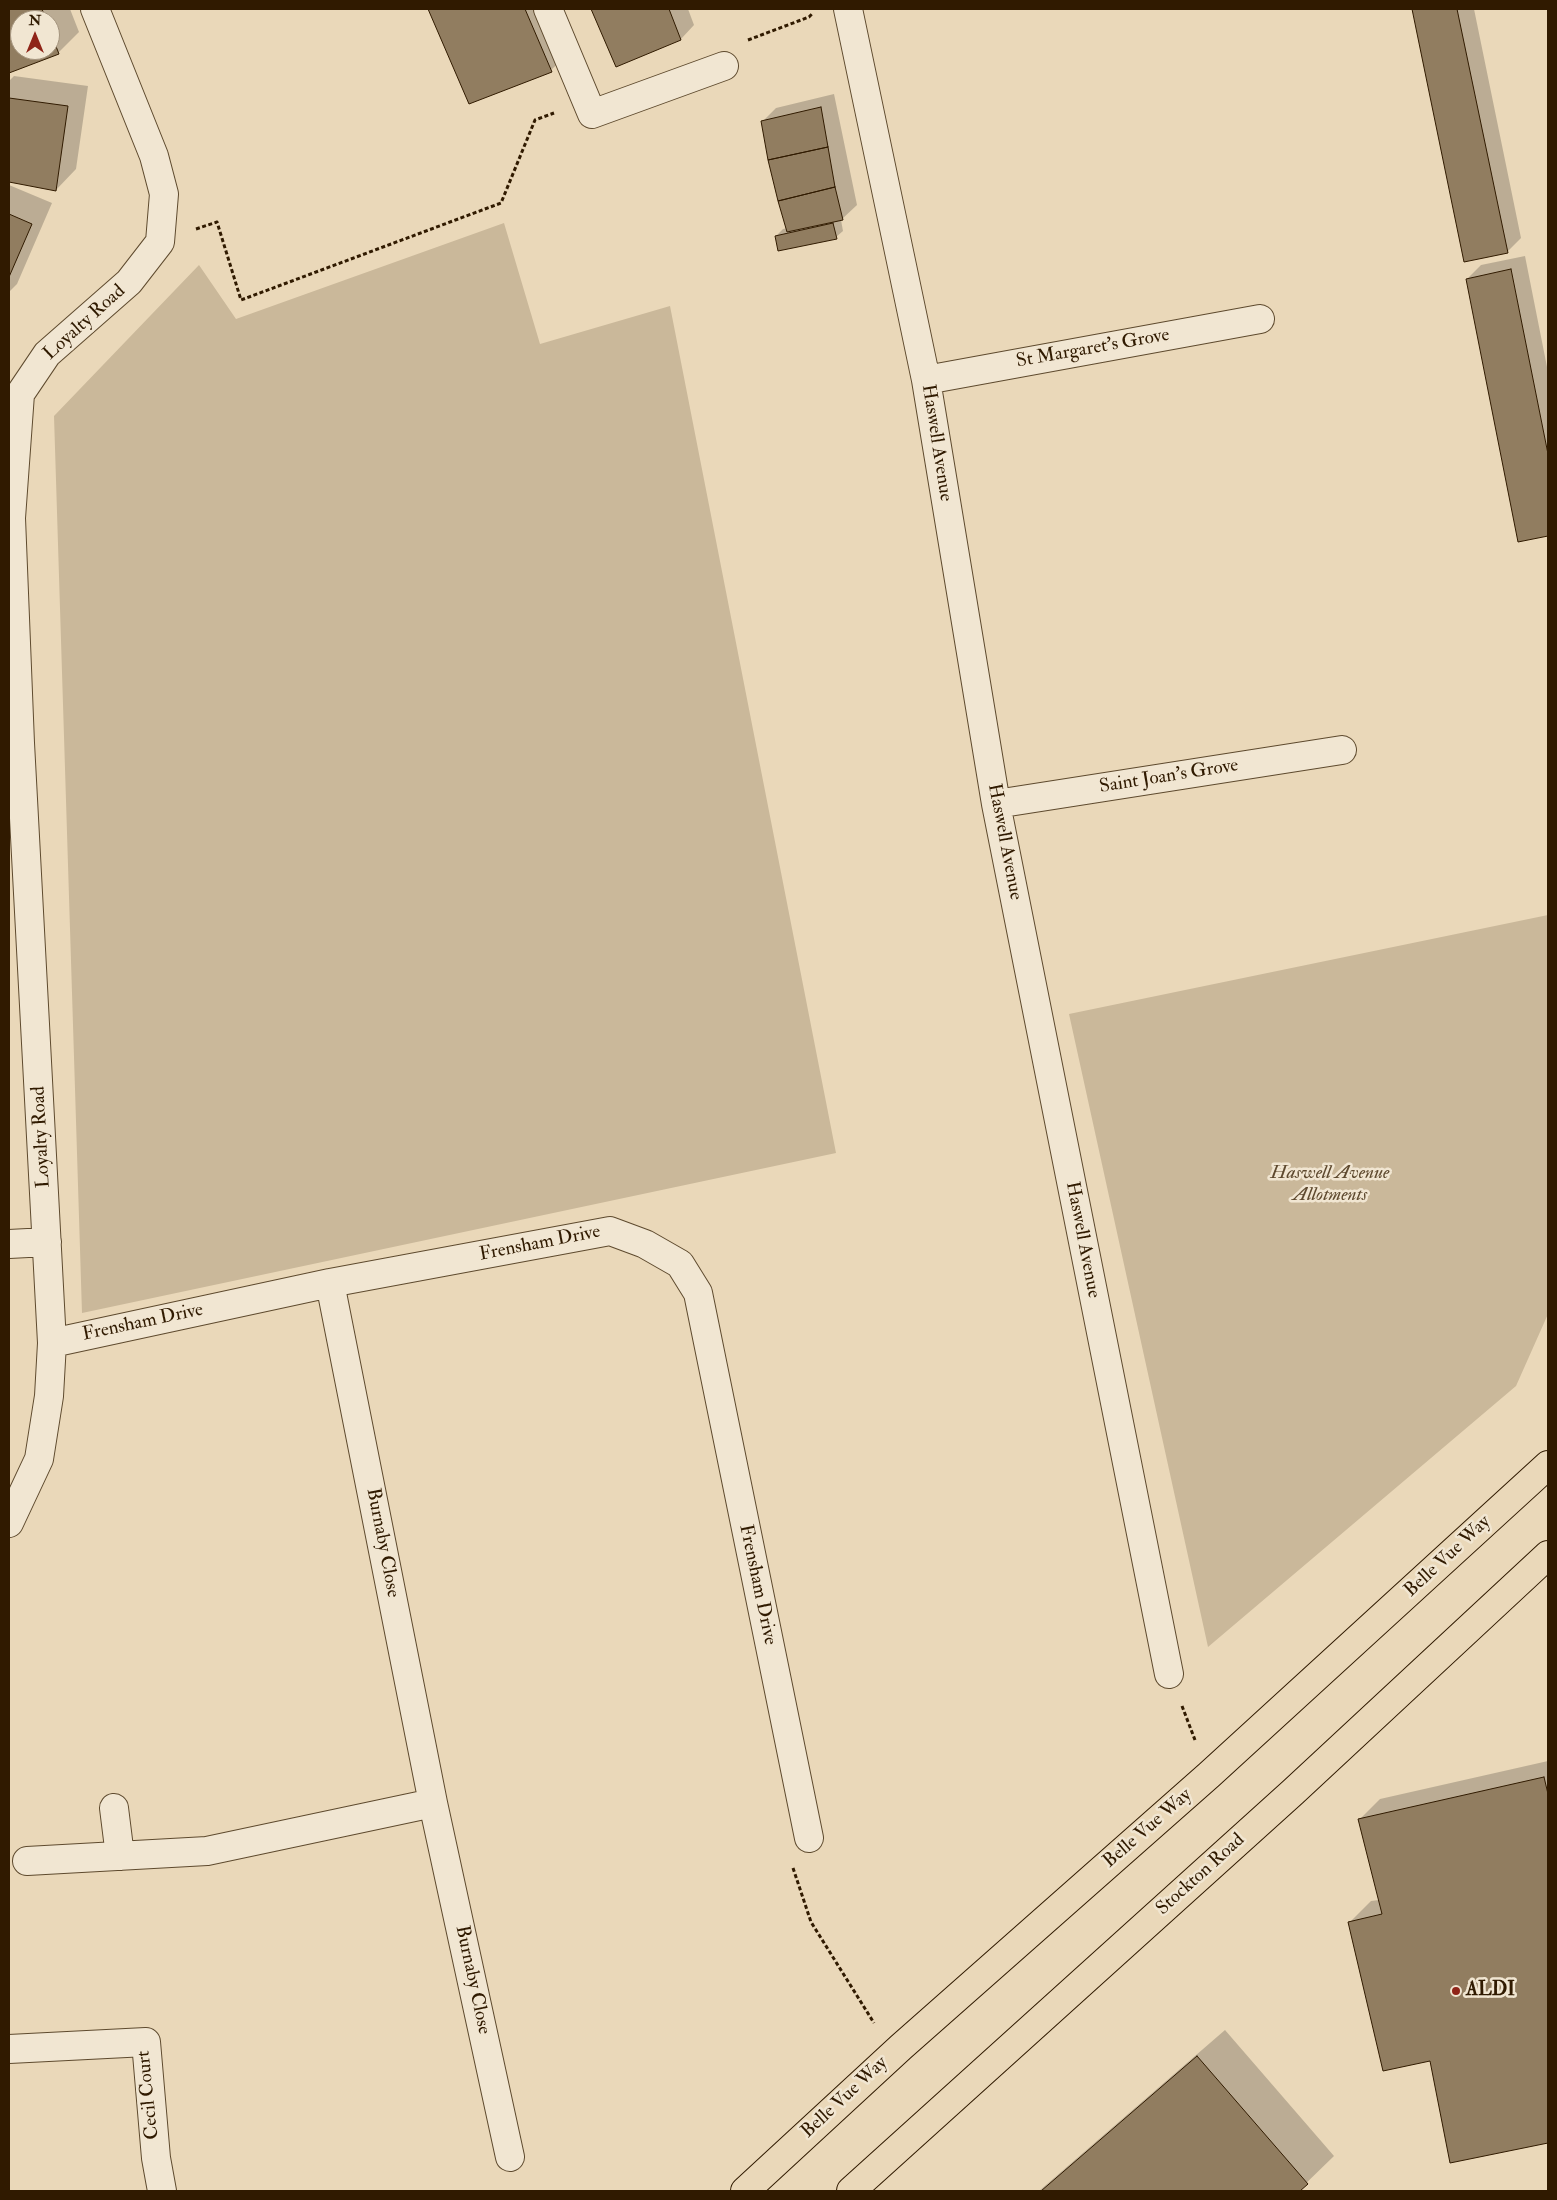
<!DOCTYPE html>
<html>
<head>
<meta charset="utf-8">
<style>
	body { margin:0 }
	#map { position:relative; width:1557px; height:2200px; overflow:hidden; background:#ead8b9; font-family:"IM FELL Double Pica",serif }
	canvas { display:block }
	.frame { position:absolute; inset:0; border:10px solid #301a00; pointer-events:none }
	.north { position:absolute; left:10px; top:10px; width:50px; height:50px; box-sizing:border-box; background:#f1e6d2; border:1px solid #a4947e; border-radius:50%; rotate:0deg; font-size:14px; font-weight:700; line-height:20px; text-align:center; color:#301a00 }
	.north::after { content:''; display:block; margin:auto; width:18px; height:22px; background:#8f2418; clip-path:polygon(50% 0,100% 100%,50% 72%,0 100%) }
</style>
</head>
<body>
<div id="map">
<canvas width="1557" height="2200"></canvas>
<div class="frame"></div>
<div class="north">N</div>
</div>
<script>
const ctx = document.querySelector('canvas').getContext('2d');
ctx.lineJoin = 'round';
function fillPath(path, color) {
  ctx.fillStyle = color;
  ctx.fill(path, 'evenodd');
}
function poly(rows) {
  const path = new Path2D();
  for (const r of rows) {
    path.moveTo(r[0], r[1]);
    for (let i = 2; i < r.length; i += 2) path.lineTo(r[i], r[i + 1]);
  }
  return path;
}
function strokePath(path, color, width, dash) {
  ctx.strokeStyle = color;
  ctx.lineWidth = width;
  ctx.lineCap = dash ? 'butt' : 'round';
  ctx.setLineDash(dash || []);
  ctx.stroke(path);
}
function write(font, color, halo, rows, align = 'center') {
  ctx.font = font + ' "IM FELL Double Pica",serif';
  ctx.lineWidth = 5;
  ctx.setLineDash([]);
  ctx.textBaseline = 'middle';
  ctx.strokeStyle = halo;
  ctx.fillStyle = color;
  for (const [text, x, y, turn = 0] of rows) {
    ctx.save();
    ctx.translate(x, y);
    ctx.rotate((+turn || 0) * Math.PI / 180);
    ctx.textAlign = isNaN(turn) ? turn : align;
    if (halo) ctx.strokeText(text, 0, 0);
    ctx.fillText(text, 0, 0);
    ctx.restore();
  }
}
fillPath(poly([
	[504,223,540,344,670,306,836,1153,82,1313,54,416,199,265,236,319],
	[1548,915,1548,1314,1516,1386,1208,1647,1069,1014]
]), '#cab89a');
fillPath(poly([
	[9,9,70,9,79,32,58,53,9,72],
	[20,20,50,20,50,50,20,50],
	[430,9,544,9,565,57,551,70,470,103],
	[592,9,688,9,694,25,681,39,616,65],
	[1413,9,1474,9,1521,238,1507,252,1465,261],
	[14,76,88,86,76,169,56,190,9,181,9,81],
	[834,94,857,205,841,220,843,231,836,237,776,236,783,229,788,228,762,122,776,108],
	[9,185,52,203,17,284,9,292],
	[1525,256,1548,372,1548,535,1519,540,1467,279,1481,265],
	[1548,1761,1548,2141,1451,2162,1431,2059,1350,1922,1371,1901,1379,1900,1359,1820,1380,1799],
	[1225,2030,1334,2156,1298,2191,1039,2191]
]), '#0003');
const building = poly([
	[9,9,42,9,46,20,20,20,20,50,50,50,50,31,59,54,9,73,9,9],
	[428,9,525,9,552,72,469,104,428,9],
	[591,9,669,9,681,40,616,67,591,9],
	[1412,9,1457,9,1508,253,1464,262,1412,9],
	[9,98,68,106,56,191,9,182,9,98],
	[821,107,828,147,768,160,761,121,821,107],
	[828,147,835,187,778,201,768,160,828,147],
	[835,187,843,220,787,232,778,201,835,187],
	[9,214,32,224,9,277,9,214],
	[833,223,837,239,778,251,775,236,833,223],
	[1511,269,1548,454,1548,536,1518,542,1466,279,1511,269],
	[1544,1777,1548,1794,1548,2143,1450,2163,1430,2061,1383,2071,1348,1922,1382,1914,1358,1819,1544,1777],
	[1197,2056,1308,2184,1300,2191,1041,2191,1197,2056]
]);
fillPath(building, '#917d60');
strokePath(building, '#301a00', 1);
const street = poly([
	[548,9,592,114,724,66],
	[848,9,926,380,996,804,1169,1674],
	[926,380,1260,319],
	[996,804,1342,750],
	[9,1244,47,1242],
	[330,1283,433,1803,510,2157],
	[52,1343,330,1283,610,1231,645,1244,680,1264,698,1293,809,1838],
	[9,1523,39,1459,49,1396,52,1343,20,743,11,518,20,394,47,354,129,282,160,242,164,194,154,156,95,9],
	[114,1808,120,1856],
	[27,1861,207,1851,433,1803],
	[9,2049,146,2042,156,2158,162,2191]
]);
const highway = poly([
	[745,2191,901,2047,1209,1775,1548,1465],
	[851,2191,1293,1792,1548,1555]
]);
strokePath(street, '#5e4a2e', 30);
strokePath(highway, '#301a00', 30);
strokePath(poly([
	[748,40,809,17,813,13],
	[196,229,217,222,241,300,501,203,535,120,554,113],
	[1182,1706,1195,1740],
	[793,1868,811,1922,874,2023]
]), '#301a00', 3, [4, 2.5]);
strokePath(street, '#f1e6d2', 28);
strokePath(highway, '#ead8b9', 28);
for (const [x, y, r, color] of [
	[1456,1991,5,"#8f2418"]
]) {
  const dot = new Path2D();
  dot.arc(x, y, r, 0, 2 * Math.PI);
  ctx.fillStyle = color;
  ctx.fill(dot);
  strokePath(dot, '#f1e6d2', 2);
}
write('19px', '#301a00', '#f1e6d2', [
	["Loyalty Road",85,323,-42],
	["St Margaret's Grove",1093,349,-10],
	["Haswell Avenue",936,443,81],
	["Saint Joan's Grove",1169,777,-9],
	["Haswell Avenue",1004,842,79],
	["Loyalty Road",42,1137,-93],
	["Haswell Avenue",1082,1240,79],
	["Frensham Drive",540,1244,-11],
	["Frensham Drive",143,1323,-12],
	["Burnaby Close",382,1543,79],
	["Belle Vue Way",1448,1557,-43],
	["Frensham Drive",757,1585,78],
	["Belle Vue Way",1148,1829,-41],
	["Stockton Road",1201,1875,-42],
	["Burnaby Close",472,1980,78],
	["Cecil Court",149,2095,-96],
	["Belle Vue Way",845,2098,-43]
]);
write('italic 19px', '#5e492e', '#f1e6d2', [
	["Haswell Avenue",1330,1174],
	["Allotments",1330,1196]
]);
write('bold 19px', '#301a00', '#f1e6d2', [
	["ALDI",1466,1991]
], 'left');
</script>
</body>
</html>
